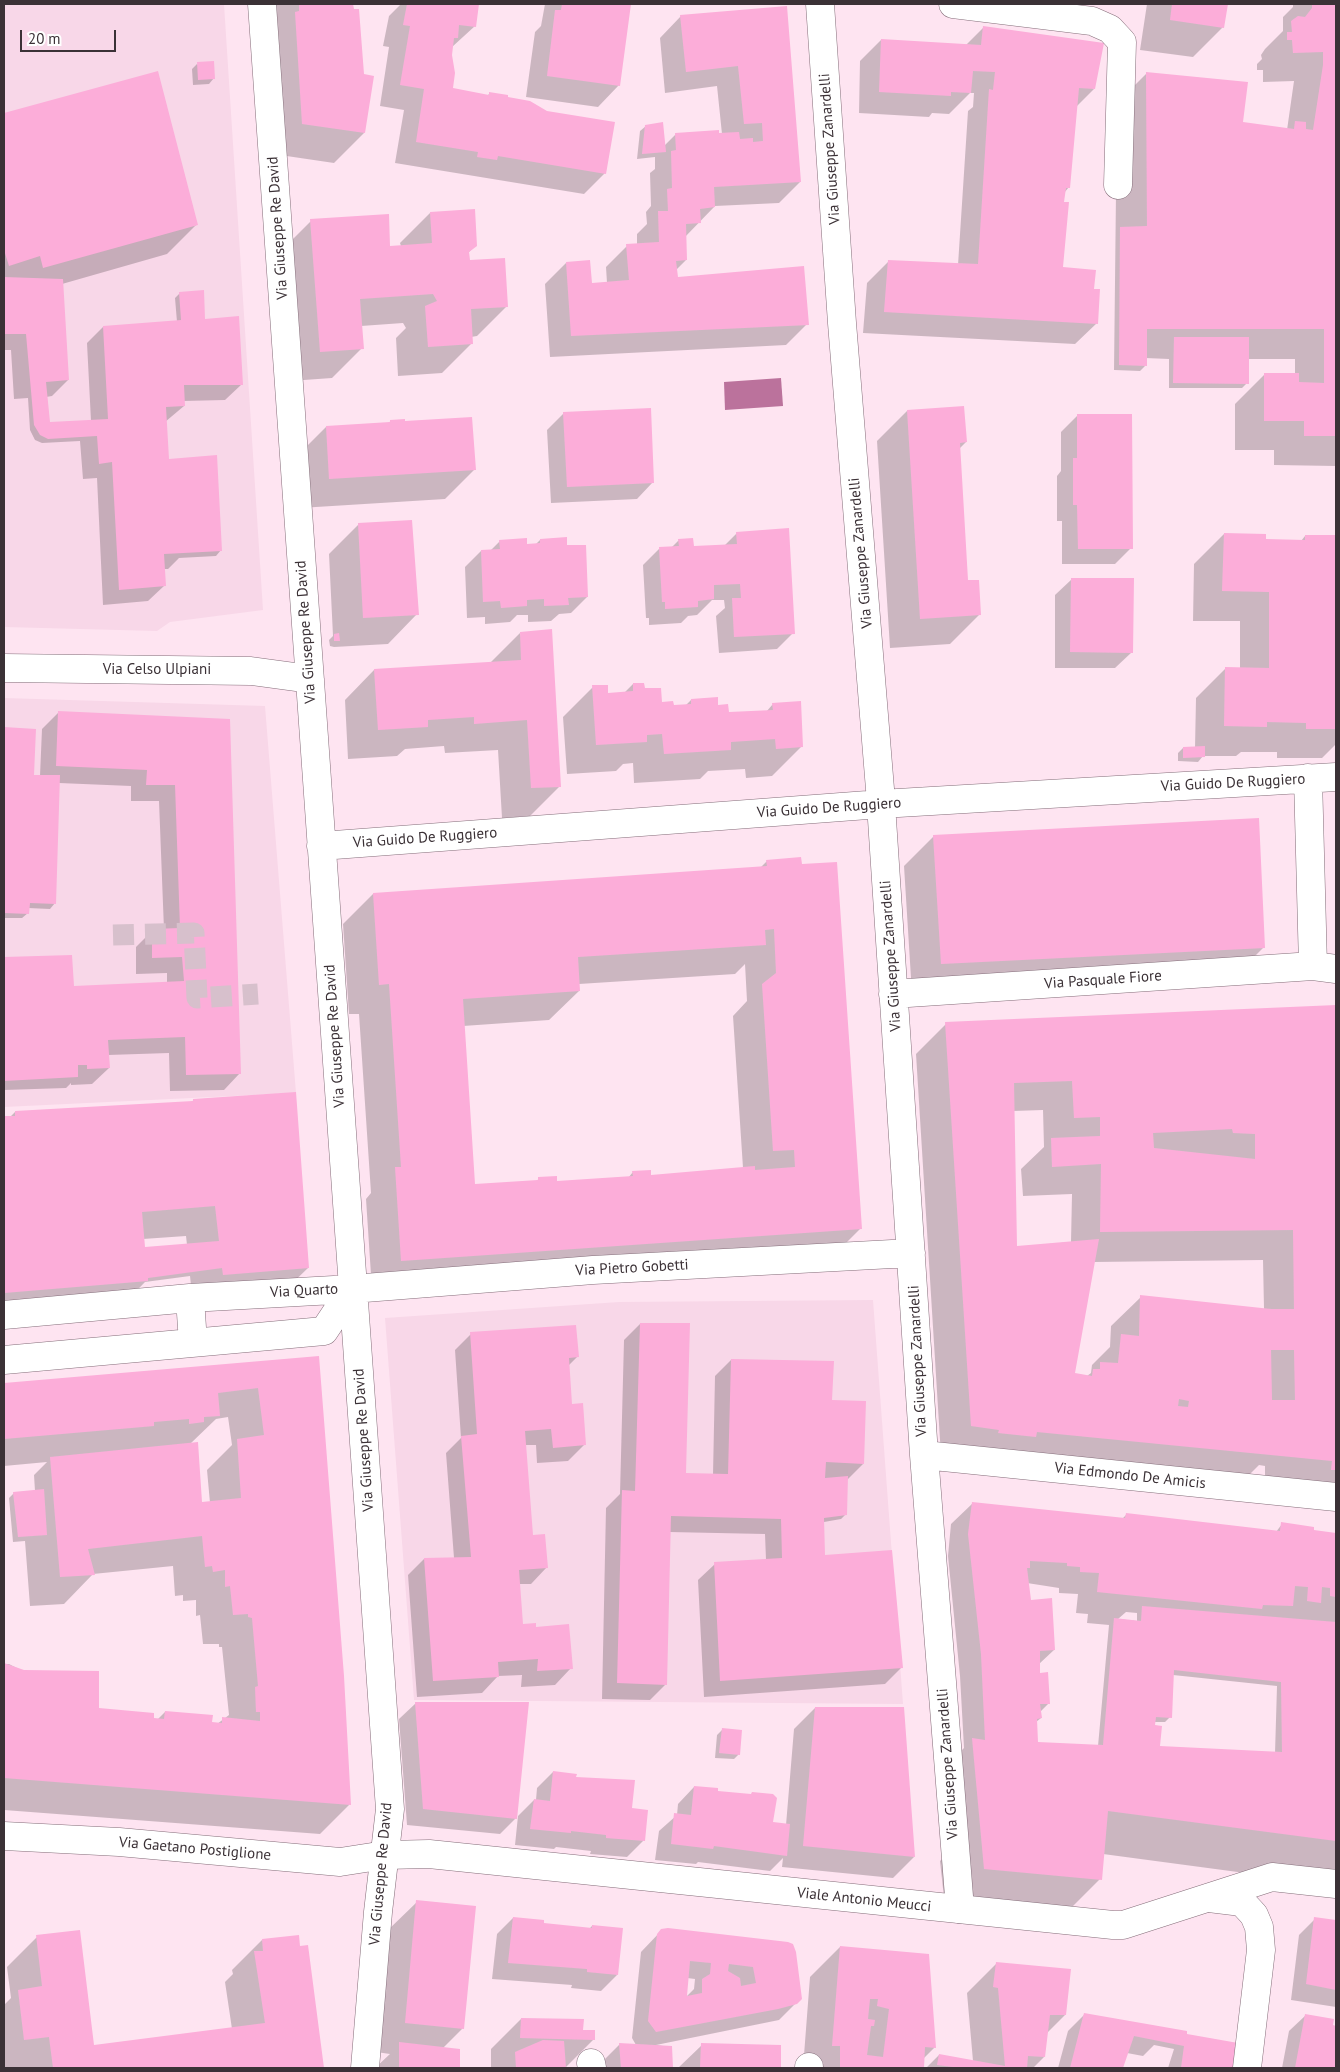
<!DOCTYPE html>
<html>
<head>
<meta charset="utf-8">
<style>
	body { margin:0 }
	#map { position:relative; width:1340px; height:2072px; overflow:hidden; background:#fee4f1; font-family:"PT Sans",sans-serif }
	canvas { display:block }
	.frame { position:absolute; inset:0; border:5px solid #3b3136; pointer-events:none }
	.scale { position:absolute; left:20px; top:30px; width:96px; height:22px; box-sizing:border-box; border:2px solid #3b3136; border-top:0; padding-left:6px; font-size:15px; line-height:18px; white-space:nowrap; color:#3b3136; -webkit-text-stroke:4px #fff; paint-order:stroke }
</style>
</head>
<body>
<div id="map">
<canvas width="1340" height="2072"></canvas>
<div class="frame"></div>
<div class="scale">20 m</div>
</div>
<script>
const ctx = document.querySelector('canvas').getContext('2d');
ctx.lineJoin = 'round';
function fillPath(path, color) {
  ctx.fillStyle = color;
  ctx.fill(path, 'evenodd');
}
function poly(rows) {
  const path = new Path2D();
  for (const r of rows) {
    path.moveTo(r[0], r[1]);
    for (let i = 2; i < r.length; i += 2) path.lineTo(r[i], r[i + 1]);
  }
  return path;
}
function strokePath(path, color, width, dash) {
  ctx.strokeStyle = color;
  ctx.lineWidth = width;
  ctx.lineCap = dash ? 'butt' : 'round';
  ctx.setLineDash(dash || []);
  ctx.stroke(path);
}
function write(font, color, halo, rows, align = 'center') {
  ctx.font = font + ' "PT Sans",sans-serif';
  ctx.lineWidth = 4.5;
  ctx.setLineDash([]);
  ctx.textBaseline = 'middle';
  ctx.strokeStyle = halo;
  ctx.fillStyle = color;
  for (const [text, x, y, turn = 0] of rows) {
    ctx.save();
    ctx.translate(x, y);
    ctx.rotate((+turn || 0) * Math.PI / 180);
    ctx.textAlign = isNaN(turn) ? turn : align;
    if (halo) ctx.strokeText(text, 0, 0);
    ctx.fillText(text, 0, 0);
    ctx.restore();
  }
}
fillPath(poly([
	[4,4,224,4,263,610,170,622,157,631,4,627],
	[4,698,265,706,296,1093,4,1107],
	[873,1300,903,1704,414,1700,385,1318,619,1302]
]), '#f8d7e8');
fillPath(poly([
	[781,378,783,406,725,410,724,382]
]), '#bb729c');
fillPath(poly([
	[267,4,352,4,364,133,334,163,273,154],
	[401,4,478,4,475,26,452,47,451,89,487,96,490,93,605,173,584,194,395,163,404,110,380,106,389,47,383,46,389,16],
	[545,4,630,4,619,85,598,107,526,97,535,32,541,26],
	[1147,4,1227,4,1223,27,1193,57,1140,50],
	[1293,4,1336,4,1336,466,1274,465,1274,450,1235,450,1235,404,1265,374,1295,375,1295,359,1248,359,1247,383,1242,388,1169,388,1169,359,1145,358,1145,366,1140,371,1114,370,1117,103,1147,73,1242,123,1287,130,1294,81,1263,82,1263,70,1257,70,1257,64,1262,59,1261,55,1265,49,1283,31,1283,17,1293,7],
	[786,7,800,182,779,203,715,206,685,237,686,260,676,270,677,278,807,324,786,345,550,357,545,284,566,263,591,284,607,283,606,267,627,246,637,245,637,234,647,224,646,212,651,206,650,173,655,169,655,157,637,159,640,131,646,126,664,146,676,134,722,134,717,86,665,93,660,38,681,16],
	[983,28,1094,89,1076,107,1069,187,1064,193,1063,203,1062,268,1093,290,1097,323,1075,344,863,333,867,283,888,262,958,265,968,111,973,107,974,93,970,93,949,114,932,113,929,117,859,113,860,61,881,40,965,46],
	[197,64,214,78,209,84,193,85,192,69],
	[157,73,197,224,167,254,62,284,68,380,52,396,46,397,49,423,91,421,87,343,103,327,177,322,175,298,180,293,204,320,242,384,225,400,183,401,184,406,165,422,168,460,221,550,216,556,179,558,168,569,164,569,165,585,148,601,103,605,97,478,83,479,80,441,42,443,35,440,30,430,28,398,14,399,11,350,4,350,4,115],
	[430,213,476,245,468,253,468,261,507,306,477,336,471,337,472,343,442,373,398,376,396,338,406,328,403,323,361,326,362,348,332,378,290,381,281,251,311,221,389,247,401,246,400,243],
	[963,407,966,442,959,449,967,582,980,614,950,644,890,648,877,441,907,411],
	[564,413,653,482,637,499,551,503,547,430],
	[1077,416,1131,548,1115,564,1062,564,1062,521,1057,521,1057,476,1061,471,1061,432],
	[391,421,404,423,475,469,445,499,300,508,296,457,326,427,388,423],
	[359,524,417,614,388,644,334,647,330,646,329,640,333,636,329,554],
	[737,533,793,633,777,649,719,653,716,616,725,608,724,600,712,600,697,615,688,616,681,623,649,625,649,618,646,618,643,565,659,549,671,548,679,540,693,547,724,546],
	[1224,534,1265,540,1301,541,1305,536,1336,537,1336,744,1322,758,1277,758,1277,752,1241,752,1236,756,1203,756,1198,762,1178,761,1178,753,1183,748,1195,748,1196,698,1226,668,1240,669,1240,621,1193,621,1194,564],
	[540,540,566,547,587,597,571,613,559,614,551,621,528,622,528,615,517,615,510,622,485,624,485,617,467,618,465,567,481,551,490,551,500,541,525,545,536,544],
	[1072,579,1132,652,1115,668,1055,668,1055,595],
	[520,633,560,786,530,816,502,818,498,750,445,753,444,746,405,749,397,756,348,759,345,700,374,670,490,663],
	[633,684,660,704,672,706,686,705,691,700,717,706,728,714,766,712,773,704,802,746,772,776,746,778,745,769,708,771,700,779,634,783,633,763,623,764,616,771,567,774,563,717,593,687,607,694,624,693],
	[59,712,228,720,240,1073,224,1090,170,1091,169,1053,108,1055,109,1068,92,1084,71,1085,71,1083,66,1088,4,1090,4,959,71,956,72,990,167,983,167,973,136,974,136,947,152,931,164,930,159,801,131,801,131,786,59,783,55,903,50,909,28,908,28,913,22,918,4,918,4,729,34,730,33,776,40,776,42,729],
	[934,836,1264,947,1234,977,912,994,904,866],
	[767,861,860,1229,830,1259,372,1290,366,1199,371,1193,359,1014,349,1014,343,924,373,894,760,868],
	[745,964,747,1001,733,1016,743,1168,650,1176,633,1172,628,1178,556,1182,539,1179,536,1181,474,1185,463,1026,549,1020,579,991,579,984,735,974],
	[1336,1006,1336,1502,1265,1487,1265,1466,1259,1465,1240,1484,941,1456,916,1054,946,1024],
	[1043,1110,1044,1147,1021,1169,1023,1196,1072,1194,1071,1242,1015,1247,1013,1111],
	[1263,1260,1264,1309,1141,1297,1111,1326,1110,1347,1092,1365,1091,1373,1087,1376,1073,1374,1094,1262],
	[194,1100,308,1268,278,1297,193,1304,190,1276,145,1282,117,1311,4,1320,4,1117,10,1117,15,1112,191,1102],
	[186,1236,187,1245,144,1250,143,1239],
	[640,1324,684,1474,713,1475,715,1376,731,1360,831,1401,863,1464,847,1480,846,1514,841,1519,824,1522,824,1556,902,1667,885,1684,704,1697,698,1580,715,1564,766,1560,765,1534,669,1532,666,1684,650,1700,602,1699,606,1508,620,1494,624,1340],
	[471,1334,577,1357,568,1366,571,1405,584,1445,568,1461,537,1463,536,1445,525,1445,532,1536,547,1567,531,1584,518,1584,522,1626,535,1628,571,1668,555,1685,521,1687,522,1675,498,1676,482,1693,417,1697,408,1575,424,1559,454,1558,446,1453,461,1438,455,1350],
	[318,1357,350,1804,320,1834,4,1810,4,1664,9,1664,97,1709,157,1720,165,1712,217,1724,229,1715,222,1647,219,1647,219,1644,203,1644,200,1615,196,1616,196,1600,183,1601,183,1595,175,1596,173,1566,93,1574,64,1604,30,1606,25,1541,13,1542,9,1498,14,1493,35,1491,34,1475,47,1462,4,1466,4,1385],
	[228,1417,232,1445,207,1470,210,1503,201,1504,190,1444,216,1419],
	[973,1503,1122,1519,1127,1514,1276,1532,1282,1524,1313,1531,1336,1534,1335,1885,1103,1854,1100,1879,1061,1918,945,1907,940,1861,951,1850,943,1769,964,1748,960,1676,948,1556,951,1524],
	[1027,1583,1059,1588,1059,1593,1078,1594,1076,1613,1088,1614,1087,1623,1109,1625,1098,1746,1036,1745,1036,1722,1041,1718,1040,1712,1049,1703,1039,1674,1039,1664,1054,1650,1030,1601],
	[1126,1612,1137,1613,1137,1621,1118,1619],
	[1173,1675,1277,1686,1275,1753,1159,1748,1154,1722,1165,1722,1170,1717],
	[416,1703,516,1818,534,1800,536,1800,537,1788,553,1772,575,1778,644,1840,627,1857,590,1854,591,1851,556,1847,554,1849,515,1845,518,1816,500,1834,407,1825,399,1719],
	[815,1708,914,1857,893,1878,782,1867,783,1858,770,1871,698,1862,696,1864,655,1860,659,1831,677,1815,678,1804,694,1787,717,1792,771,1823,786,1825,794,1729],
	[722,1730,739,1754,734,1759,715,1758,717,1735],
	[417,1902,463,2028,443,2048,459,2050,459,2068,375,2068,390,2054,376,2052,387,1931],
	[513,1918,543,1924,589,1929,592,1926,617,1975,601,1991,571,1988,572,1985,492,1979,497,1934],
	[1315,1919,1336,1922,1336,2007,1291,2000,1299,1935],
	[662,1930,783,1942,796,2003,779,2020,656,2045,671,2047,671,2068,596,2068,620,2044,636,2045,632,2038,641,1952],
	[687,1978,695,1979,694,1989,685,1998],
	[37,1937,93,2047,232,2029,225,1982,233,1974,232,1970,262,1940,299,1947,307,1946,323,2068,4,2068,4,2005,11,1998,7,1967],
	[840,1947,935,2047,923,2059,923,2068,803,2068,810,1977],
	[997,1963,1065,2015,1047,2033,1044,2057,1033,2068,926,2068,939,2055,973,2061,967,1993],
	[1084,2015,1184,2038,1237,2044,1233,2068,1168,2068,1174,2049,1154,2045,1143,2056,1127,2053,1122,2068,1058,2068,1068,2031],
	[1306,2015,1336,2027,1336,2068,1282,2068,1289,2031],
	[521,2019,582,2032,594,2039,565,2068,491,2068,491,2049],
	[702,2045,780,2046,780,2068,678,2068]
]), '#0003');
fillPath(poly([
	[299,4,353,4,354,9,359,9,364,74,374,76,365,133,302,124,295,12,299,11],
	[407,4,479,4,476,27,459,25,458,38,454,38,452,55,455,73,453,88,489,95,489,92,508,95,508,97,530,101,547,111,615,122,606,174,498,156,497,160,477,157,478,152,416,142,424,89,400,85,410,26,403,25],
	[562,4,631,4,620,86,547,76,555,10,561,10],
	[1172,4,1228,4,1224,28,1170,20],
	[1312,4,1336,4,1336,436,1304,436,1304,421,1264,421,1264,373,1299,373,1299,382,1324,383,1324,329,1147,329,1147,366,1119,365,1120,227,1147,226,1146,72,1248,82,1243,122,1294,129,1295,121,1306,122,1306,129,1313,130,1323,65,1323,52,1293,53,1292,40,1287,40,1287,32,1292,32,1291,21,1298,16,1305,17,1312,8],
	[787,6,801,182,714,187,715,207,700,209,701,223,686,224,687,260,676,261,678,277,804,266,809,325,571,336,566,262,590,260,592,283,629,280,626,244,659,242,658,211,668,211,667,189,672,188,671,151,676,150,675,133,719,130,719,133,739,132,740,139,753,138,753,142,763,141,762,123,744,124,738,66,686,72,680,15],
	[983,26,1104,43,1095,89,1079,88,1070,188,1066,188,1064,202,1069,202,1063,267,1096,270,1094,289,1100,289,1098,324,884,312,888,260,978,264,989,89,993,90,995,72,973,71,971,93,951,92,951,96,879,92,881,39,981,45],
	[214,61,215,79,198,80,197,62],
	[158,71,198,225,43,268,40,256,9,266,4,250,4,113],
	[663,122,666,152,642,154,645,125],
	[475,209,477,246,469,252,470,260,505,258,508,307,471,309,473,344,428,347,425,306,437,301,433,294,360,299,364,349,320,352,310,219,389,214,390,246,432,243,430,212],
	[4,277,63,279,69,380,46,382,50,422,108,419,103,326,181,320,179,292,204,290,205,319,239,316,243,385,184,385,185,406,166,407,169,459,217,455,222,551,164,554,166,586,119,590,112,462,99,464,97,436,48,439,40,435,34,425,26,334,4,334],
	[1174,337,1249,337,1249,384,1173,383],
	[964,406,967,442,960,443,968,580,979,580,981,615,920,619,907,410],
	[651,408,654,483,567,487,563,412],
	[1077,414,1132,414,1133,549,1078,549,1077,505,1073,505,1073,458,1077,458],
	[472,417,476,470,329,479,326,426,390,422,390,420,405,419,405,421],
	[412,520,419,615,363,618,358,523],
	[789,528,795,634,734,637,732,598,741,598,740,584,714,585,714,599,698,601,698,607,665,609,665,602,662,602,659,547,679,546,678,539,693,538,694,546,737,544,736,532],
	[1224,533,1266,534,1266,539,1305,540,1305,535,1336,535,1336,729,1306,729,1306,723,1267,722,1267,727,1224,726,1225,667,1269,668,1269,592,1222,591],
	[567,537,567,545,586,545,588,597,568,598,569,605,544,606,544,599,527,600,527,606,501,608,500,601,483,602,481,550,500,549,499,540,527,538,527,544,540,543,540,539],
	[1071,578,1134,578,1133,653,1070,652],
	[552,629,561,787,531,788,527,720,474,724,474,717,428,720,428,727,378,730,374,669,521,660,520,632],
	[339,633,340,641,334,641,334,634],
	[633,683,644,683,645,688,661,688,662,702,673,701,674,705,691,704,691,699,718,697,718,705,728,704,729,712,773,710,772,703,801,701,803,747,776,749,775,739,731,742,731,750,664,754,662,734,647,735,647,742,596,745,592,685,608,685,608,693,633,691],
	[58,711,230,719,241,1074,186,1075,185,1037,108,1040,110,1068,87,1069,87,1065,78,1065,78,1077,4,1081,4,957,72,955,74,986,184,981,182,957,152,958,152,929,180,928,175,785,146,785,147,770,56,766],
	[4,727,36,729,34,775,60,775,56,904,30,903,29,914,4,913],
	[1205,746,1205,757,1183,758,1183,747],
	[1259,818,1265,948,941,964,933,835],
	[801,857,802,864,837,862,862,1229,401,1261,395,1167,401,1167,389,984,379,985,373,893,767,866,766,860],
	[774,929,776,973,762,984,773,1151,794,1150,795,1167,755,1170,755,1166,651,1175,651,1170,632,1171,633,1176,557,1181,557,1176,538,1177,538,1180,475,1184,463,999,580,991,578,957,766,945,765,930],
	[1336,1005,1336,1470,1331,1470,1332,1461,1037,1432,1036,1437,998,1433,999,1430,971,1426,945,1022],
	[1072,1081,1074,1118,1100,1117,1100,1136,1051,1138,1052,1167,1101,1164,1100,1232,1293,1230,1294,1309,1271,1309,1140,1295,1139,1336,1121,1334,1118,1363,1100,1362,1100,1369,1093,1369,1092,1376,1075,1373,1099,1239,1017,1246,1014,1083],
	[1232,1129,1233,1133,1255,1134,1255,1159,1154,1148,1153,1133],
	[1271,1350,1294,1350,1295,1400,1272,1400],
	[1179,1399,1189,1401,1188,1407,1178,1406],
	[296,1092,309,1268,223,1275,222,1268,148,1278,148,1281,4,1293,4,1116,15,1116,15,1111,193,1101,193,1099],
	[215,1206,219,1241,145,1247,142,1212],
	[640,1323,690,1323,686,1473,728,1474,731,1359,834,1361,832,1400,866,1401,864,1464,826,1462,825,1478,848,1476,847,1515,824,1518,825,1555,892,1550,903,1668,720,1681,714,1562,782,1558,781,1519,671,1516,667,1685,617,1683,622,1490,635,1491],
	[576,1325,579,1357,569,1358,572,1404,583,1403,586,1445,553,1448,551,1429,525,1431,533,1535,545,1534,548,1568,519,1570,523,1624,536,1623,536,1627,569,1624,573,1669,537,1671,538,1659,498,1662,499,1677,433,1681,424,1558,471,1557,461,1436,477,1434,470,1332],
	[319,1356,344,1676,351,1805,4,1778,4,1663,24,1670,99,1671,99,1708,154,1713,154,1718,164,1719,165,1711,213,1715,212,1722,222,1723,222,1717,260,1721,260,1712,256,1712,255,1687,258,1686,252,1618,248,1617,248,1614,233,1615,230,1586,225,1587,225,1570,213,1572,212,1566,205,1567,202,1536,88,1549,95,1575,60,1577,50,1457,198,1442,202,1502,241,1498,237,1439,264,1435,258,1388,218,1393,220,1416,204,1417,204,1422,189,1424,189,1419,154,1422,154,1426,4,1439,4,1383],
	[44,1489,47,1535,18,1537,13,1492],
	[972,1502,1125,1518,1126,1513,1280,1531,1281,1522,1314,1527,1314,1530,1336,1533,1336,1597,1330,1596,1330,1588,1322,1587,1321,1603,1307,1601,1308,1587,1295,1586,1293,1606,1263,1605,1262,1609,1097,1592,1099,1573,1080,1572,1080,1567,1067,1566,1067,1563,1030,1561,1030,1568,1027,1568,1031,1600,1052,1598,1055,1650,1040,1651,1040,1673,1048,1672,1050,1704,1040,1704,1042,1718,1037,1719,1038,1742,1103,1745,1114,1618,1141,1621,1142,1606,1336,1622,1336,1841,1108,1811,1102,1880,984,1869,972,1738,985,1740,981,1654,968,1534],
	[1174,1670,1281,1682,1282,1752,1160,1746,1162,1726,1155,1725,1156,1717,1172,1718],
	[415,1702,529,1702,517,1819,423,1809],
	[815,1707,904,1707,915,1857,803,1846],
	[722,1728,742,1730,740,1755,719,1753],
	[553,1771,577,1774,576,1777,635,1780,632,1808,648,1810,645,1841,606,1838,606,1835,571,1831,571,1833,530,1829,534,1799,550,1801],
	[694,1786,718,1788,718,1791,751,1794,752,1792,773,1794,777,1798,773,1822,790,1824,787,1856,714,1846,713,1849,671,1844,674,1813,691,1815],
	[416,1900,476,1906,464,2029,405,2023],
	[513,1917,544,1920,544,1923,592,1928,592,1925,623,1928,618,1975,587,1972,587,1969,508,1963],
	[1314,1917,1336,1920,1336,1990,1306,1984],
	[668,1928,788,1942,793,1944,796,1952,802,1999,797,2004,778,2009,656,2032,648,2021,657,1934,661,1929],
	[690,1961,711,1963,710,1974,702,1979,702,1993,687,1996],
	[729,1964,753,1967,756,1983,741,1986,740,1978,728,1971],
	[80,1930,94,2045,265,2023,254,1951,263,1951,262,1939,299,1935,300,1946,308,1945,324,2068,53,2068,49,2037,24,2040,18,1990,42,1986,36,1935],
	[840,1946,929,1954,936,2048,925,2047,924,2068,840,2068,840,2046,832,2046],
	[870,1999,878,1999,877,2006,889,2009,883,2057,867,2055,871,2026,874,2026,875,2020,868,2019],
	[996,1962,1071,1969,1066,2015,1050,2015,1045,2057,1028,2056,1027,2068,961,2068,937,2065,939,2054,1005,2066,998,1988,993,1987],
	[1084,2013,1187,2031,1187,2034,1238,2043,1234,2068,1181,2068,1184,2046,1134,2036,1123,2068,1070,2068],
	[1305,2014,1334,2019,1333,2025,1336,2026,1336,2068,1295,2068],
	[521,2018,584,2019,583,2030,595,2030,595,2040,520,2038],
	[543,2040,564,2041,566,2068,516,2068,515,2052],
	[399,2042,460,2049,460,2068,399,2068],
	[619,2043,672,2046,673,2068,621,2068],
	[701,2043,781,2045,781,2068,700,2068]
]), '#fcadd9');
strokePath(poly([
	[113,935,194,933,197,998,258,994]
]), '#d7c0cc', 21, [21, 11]);
const minor = poly([
	[262,4,390,1809,378,1912,365,2068],
	[820,4,842,323,880,789,924,1455,960,1909],
	[953,4,1092,21,1110,29,1122,42,1118,185],
	[4,668,251,671,310,679],
	[1308,778,1313,966],
	[321,846,881,804,1336,777],
	[893,994,1313,966,1336,969],
	[190,1298,193,1343],
	[4,1315,190,1298,352,1289,593,1270,911,1253],
	[4,1360,324,1331,352,1289],
	[924,1455,1336,1497],
	[1209,1898,1242,1902,1254,1915,1259,1927,1261,1950,1247,2068],
	[591,2063,592,2068],
	[809,2067,809,2068]
]);
const secondary = poly([
	[4,1836,119,1842,340,1862,385,1855,429,1854,1113,1925,1123,1925,1272,1877,1336,1884]
]);
strokePath(minor, '#846d79', 29);
strokePath(secondary, '#846d79', 29);
strokePath(minor, '#fff', 28);
strokePath(secondary, '#fff', 28);
write('15px', '#3b3136', '#fff', [
	["Via Giuseppe Zanardelli",830,149,-94],
	["Via Giuseppe Re David",278,228,-94],
	["Via Giuseppe Zanardelli",861,553,-95],
	["Via Giuseppe Re David",306,632,-94],
	["Via Celso Ulpiani",157,670],
	["Via Guido De Ruggiero",1233,783,-3],
	["Via Guido De Ruggiero",829,808,-4],
	["Via Guido De Ruggiero",425,838,-4],
	["Via Giuseppe Zanardelli",891,956,-94],
	["Via Pasquale Fiore",1103,980,-4],
	["Via Giuseppe Re David",335,1036,-94],
	["Via Pietro Gobetti",632,1268,-3],
	["Via Quarto",304,1291,-3],
	["Via Giuseppe Zanardelli",918,1361,-93],
	["Via Giuseppe Re David",364,1440,-94],
	["Via Edmondo De Amicis",1130,1476,6],
	["Via Giuseppe Zanardelli",948,1764,-94],
	["Via Gaetano Postiglione",195,1849,5],
	["Via Giuseppe Re David",381,1874,-85],
	["Viale Antonio Meucci",864,1900,6]
]);
</script>
</body>
</html>
